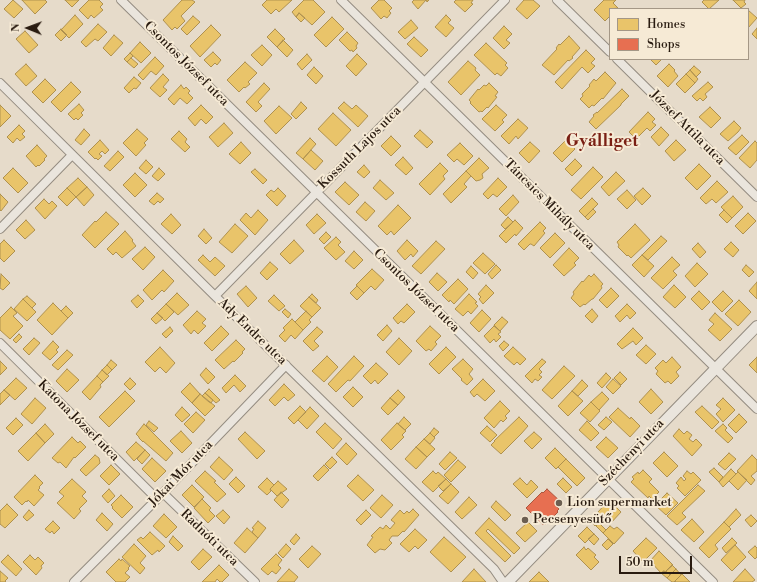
<!DOCTYPE html>
<html>
<head>
<meta charset="utf-8">
<style>
	body { margin:0 }
	#map { position:relative; width:757px; height:582px; overflow:hidden; background:#e6dbca; font-family:"Libre Bodoni",serif }
	canvas { display:block }
	.legend { position:absolute; left:609px; top:8px; width:140px; height:52px; box-sizing:border-box; background:#f6ead5; border:1px solid #a49786; margin:0; padding:5px 7px; list-style:none; font-size:12px; color:#291b10 }
	.legend li { display:flex; align-items:center; gap:8px; height:20px }
	.legend b { width:20px; border:1px solid #a49786 }
	.north { position:absolute; left:8px; top:8px; width:40px; height:40px; -webkit-text-stroke:3px #f6ead5; paint-order:stroke; rotate:271deg; font-size:11px; font-weight:700; line-height:16px; text-align:center; color:#291b10 }
	.north::after { content:''; display:block; margin:auto; width:14px; height:18px; background:#291b10; clip-path:polygon(50% 0,100% 100%,50% 72%,0 100%) }
	.scale { position:absolute; left:619px; top:556px; width:73px; height:18px; box-sizing:border-box; border:2px solid #291b10; border-top:0; padding-left:5px; font-size:12px; line-height:14px; white-space:nowrap; color:#291b10; -webkit-text-stroke:3px #f6ead5; paint-order:stroke }
</style>
</head>
<body>
<div id="map">
<canvas width="757" height="582"></canvas>
<ul class="legend">
<li><b style="height:11px;background:#e9c46a"></b>Homes</li>
<li><b style="height:11px;background:#e76f51"></b>Shops</li>
</ul>
<div class="north">N</div>
<div class="scale">50 m</div>
</div>
<script>
const ctx = document.querySelector('canvas').getContext('2d');
ctx.lineJoin = 'round';
function fillPath(path, color) {
  ctx.fillStyle = color;
  ctx.fill(path, 'evenodd');
}
function poly(rows) {
  const path = new Path2D();
  for (const r of rows) {
    path.moveTo(r[0], r[1]);
    for (let i = 2; i < r.length; i += 2) path.lineTo(r[i], r[i + 1]);
  }
  return path;
}
function strokePath(path, color, width, dash) {
  ctx.strokeStyle = color;
  ctx.lineWidth = width;
  ctx.lineCap = dash ? 'butt' : 'round';
  ctx.setLineDash(dash || []);
  ctx.stroke(path);
}
function write(font, color, halo, rows, align = 'center') {
  ctx.font = font + ' "Libre Bodoni",serif';
  ctx.lineWidth = 4;
  ctx.setLineDash([]);
  ctx.textBaseline = 'middle';
  ctx.strokeStyle = halo;
  ctx.fillStyle = color;
  for (const [text, x, y, turn = 0] of rows) {
    ctx.save();
    ctx.translate(x, y);
    ctx.rotate((+turn || 0) * Math.PI / 180);
    ctx.textAlign = isNaN(turn) ? turn : align;
    if (halo) ctx.strokeText(text, 0, 0);
    ctx.fillText(text, 0, 0);
    ctx.restore();
  }
}
const homes = poly([
	[13,0,23,9,14,18,4,9,13,0],
	[22,0,45,0,47,2,35,14,22,0],
	[65,0,79,0,72,7,65,0],
	[89,0,99,0,103,4,100,7,103,10,94,18,91,15,88,19,79,10,89,0],
	[182,0,192,0,195,2,181,16,185,21,177,29,175,27,172,30,163,20,182,0],
	[267,0,292,0,279,12,276,9,271,14,262,5,267,0],
	[304,0,313,0,325,12,312,25,299,13,296,17,292,12,304,0],
	[379,0,384,0,392,8,389,11,391,13,387,18,384,16,381,19,371,8,379,0],
	[414,0,429,0,427,2,426,0,418,9,412,2,414,0],
	[456,0,473,0,471,3,473,4,465,12,454,2,456,0],
	[524,0,533,0,540,6,527,19,516,9,524,0],
	[604,0,616,0,613,3,618,8,610,9,610,16,605,21,594,10,604,0],
	[704,0,719,0,709,9,702,2,704,0],
	[733,0,745,0,744,2,746,4,741,8,733,0],
	[748,10,757,18,748,28,748,10],
	[299,13,305,18,301,22,296,17,299,13],
	[75,15,83,24,69,38,61,30,75,15],
	[446,15,451,20,448,23,454,28,446,37,435,27,446,15],
	[193,16,200,22,187,35,181,29,193,16],
	[332,17,344,29,326,47,314,35,332,17],
	[411,20,418,28,405,39,398,32,411,20],
	[98,24,107,32,98,41,95,39,86,47,81,42,98,24],
	[211,25,221,35,200,57,190,46,211,25],
	[504,26,512,34,506,40,510,43,504,49,493,38,504,26],
	[757,28,757,39,752,34,757,28],
	[61,29,67,35,61,41,55,35,61,29],
	[275,29,285,39,277,47,267,37,275,29],
	[25,31,38,45,29,53,16,39,25,31],
	[347,32,358,43,356,46,357,48,353,52,352,50,350,51,339,40,347,32],
	[114,35,123,43,111,56,103,48,114,35],
	[569,36,580,48,572,57,573,58,569,61,568,60,554,75,542,65,557,49,556,48,559,44,560,45,569,36],
	[414,37,428,50,421,57,407,44,414,37],
	[283,40,293,50,287,57,277,47,283,40],
	[140,42,151,53,141,63,130,53,140,42],
	[486,43,507,63,505,65,508,68,501,76,497,73,495,75,474,55,486,43],
	[262,45,272,55,262,66,251,55,262,45],
	[586,50,595,59,591,63,595,66,588,73,582,67,562,89,555,82,586,50],
	[213,52,221,60,217,65,215,63,211,67,204,60,213,52],
	[130,53,133,56,127,62,124,59,130,53],
	[307,54,312,60,302,70,297,64,307,54],
	[357,54,367,64,356,76,346,66,357,54],
	[155,57,164,66,156,75,151,71,143,80,138,75,155,57],
	[131,58,138,64,134,68,127,62,131,58],
	[650,59,662,59,656,65,650,59],
	[468,61,476,68,475,70,480,75,461,95,448,82,468,61],
	[245,62,257,73,248,82,250,84,245,88,244,87,239,92,227,80,245,62],
	[26,64,37,76,26,86,15,74,26,64],
	[669,64,675,70,674,71,678,76,668,87,657,76,669,64],
	[694,66,701,72,696,77,690,70,694,66],
	[314,67,323,76,316,84,307,75,314,67],
	[690,70,698,79,695,83,686,74,690,70],
	[605,72,616,83,603,99,602,98,594,106,592,105,589,108,580,99,583,96,582,94,590,86,589,85,594,79,596,81,605,72],
	[163,74,169,80,163,87,167,90,160,97,150,88,163,74],
	[686,74,695,83,685,93,676,84,686,74],
	[134,77,141,83,136,89,134,88,129,93,124,88,134,77],
	[45,79,56,90,43,103,32,92,45,79],
	[71,82,81,92,61,112,51,102,71,82],
	[708,82,713,87,705,94,707,97,703,101,700,98,697,101,692,96,708,82],
	[264,83,270,89,258,102,262,106,256,112,246,102,264,83],
	[489,83,498,92,495,96,497,97,488,108,487,107,482,112,481,111,479,112,470,103,471,102,469,100,478,89,479,90,484,85,486,86,489,83],
	[181,85,184,89,186,87,190,91,188,93,193,98,187,104,180,98,174,105,168,99,181,85],
	[622,89,629,96,621,104,621,105,596,129,589,122,594,116,593,115,597,112,597,113,622,89],
	[301,102,307,108,296,119,291,114,301,102],
	[344,102,352,109,356,105,368,116,358,127,338,108,344,102],
	[79,104,84,110,81,113,83,115,78,120,76,118,74,120,68,114,79,104],
	[0,105,11,116,0,127,0,105],
	[201,105,213,117,206,124,201,119,195,126,188,118,201,105],
	[496,105,507,115,502,120,504,122,495,131,482,119,496,105],
	[279,106,292,118,276,134,264,121,279,106],
	[710,107,721,118,711,128,699,117,710,107],
	[648,112,655,119,652,122,656,125,650,131,647,128,636,139,629,132,648,112],
	[333,113,351,130,336,146,318,129,333,113],
	[518,119,528,128,518,139,516,136,509,144,501,136,518,119],
	[734,121,741,128,738,132,728,141,720,134,734,121],
	[224,123,233,133,218,147,209,137,224,123],
	[19,125,25,131,22,134,25,137,20,141,17,138,13,143,7,137,19,125],
	[661,127,669,135,659,146,651,137,661,127],
	[84,129,90,135,81,145,75,140,84,129],
	[137,129,148,139,144,143,146,145,136,156,123,143,137,129],
	[420,130,433,142,427,148,414,136,420,130],
	[179,131,187,139,185,142,190,147,185,152,171,139,179,131],
	[742,135,749,142,736,155,728,148,742,135],
	[391,136,401,146,391,156,381,146,391,136],
	[310,138,316,144,303,159,296,153,310,138],
	[100,140,109,150,105,154,102,151,99,154,102,156,98,160,96,158,95,159,88,152,100,140],
	[566,140,575,149,562,162,553,153,566,140],
	[676,140,686,150,674,161,665,151,676,140],
	[755,141,757,143,757,160,750,168,739,158,755,141],
	[241,142,251,153,240,164,229,154,241,142],
	[530,142,540,151,529,163,519,153,530,142],
	[460,143,473,156,464,165,457,159,454,162,447,155,460,143],
	[37,145,47,156,44,159,45,160,39,166,38,165,36,167,26,156,37,145],
	[311,150,323,161,315,170,303,159,311,150],
	[118,151,124,157,110,171,104,166,118,151],
	[403,157,413,168,406,175,395,165,403,157],
	[479,158,489,168,482,174,483,178,480,180,476,181,466,171,479,158],
	[575,159,582,166,572,176,565,169,575,159],
	[146,160,153,167,146,174,139,168,146,160],
	[440,163,448,171,443,176,445,179,430,195,419,184,440,163],
	[699,164,711,176,697,190,685,178,699,164],
	[364,165,370,172,364,178,357,172,364,165],
	[593,167,603,177,581,199,571,190,593,167],
	[13,168,28,183,18,193,3,178,13,168],
	[159,168,165,174,158,181,152,176,159,168],
	[255,169,267,180,263,184,251,172,255,169],
	[466,171,471,176,464,184,467,187,451,203,443,194,466,171],
	[616,172,625,181,609,196,601,187,616,172],
	[135,173,147,185,135,197,123,185,135,173],
	[78,178,87,187,76,197,67,188,78,178],
	[498,178,507,187,497,197,493,194,488,199,483,194,498,178],
	[380,180,394,193,386,200,373,188,380,180],
	[717,181,728,192,716,203,712,199,706,204,700,198,717,181],
	[345,182,359,195,349,205,335,192,345,182],
	[87,187,94,195,84,206,76,197,87,187],
	[67,188,76,197,67,206,58,197,67,188],
	[278,188,286,196,277,206,266,195,271,190,274,192,278,188],
	[643,188,651,196,642,205,634,196,643,188],
	[627,190,636,200,627,209,617,199,627,190],
	[157,193,164,199,160,203,158,201,154,205,149,201,157,193],
	[0,194,8,202,1,211,0,210,0,194],
	[513,195,519,202,506,216,499,209,513,195],
	[733,196,743,207,732,218,721,207,733,196],
	[592,198,598,204,585,217,579,211,592,198],
	[44,199,49,204,52,201,57,206,45,219,35,208,44,199],
	[365,202,375,211,366,221,356,212,365,202],
	[398,205,411,218,394,235,391,231,387,235,378,226,398,205],
	[593,209,596,212,588,220,585,217,593,209],
	[258,210,268,220,255,235,240,220,246,213,251,218,258,210],
	[724,210,732,218,727,223,719,215,724,210],
	[106,212,119,224,95,248,82,235,95,221,96,222,106,212],
	[748,213,756,221,743,234,735,226,748,213],
	[171,214,181,225,172,234,161,224,171,214],
	[317,214,326,223,314,234,306,225,317,214],
	[508,217,513,222,505,229,501,225,508,217],
	[26,220,35,230,25,239,16,230,26,220],
	[515,220,523,228,516,236,515,234,506,243,499,236,515,220],
	[540,222,546,228,543,231,545,233,534,246,531,244,530,244,524,250,518,244,540,222],
	[235,224,248,236,232,253,219,242,235,224],
	[635,224,650,240,631,258,628,255,627,256,618,247,619,245,617,242,635,224],
	[204,229,212,238,206,244,198,236,204,229],
	[125,231,133,240,132,241,136,246,122,258,116,252,113,255,107,249,125,231],
	[326,232,331,237,324,244,319,239,326,232],
	[555,233,565,243,550,258,540,248,555,233],
	[661,236,667,241,648,260,642,255,661,236],
	[336,237,341,242,338,245,345,252,336,260,324,248,336,237],
	[4,240,15,251,4,262,0,258,0,244,4,240],
	[294,240,304,251,290,264,280,254,294,240],
	[407,240,418,251,413,257,411,254,405,260,397,251,407,240],
	[436,241,445,249,421,274,412,266,436,241],
	[731,242,739,250,733,257,724,249,731,242],
	[698,243,706,252,700,258,692,249,698,243],
	[145,247,155,257,143,270,132,259,145,247],
	[569,248,579,258,574,263,576,265,564,276,553,265,569,248],
	[354,251,363,260,354,269,345,261,354,251],
	[483,253,495,264,485,274,473,263,483,253],
	[203,255,210,262,215,257,225,266,215,276,198,260,203,255],
	[642,255,654,266,644,277,632,265,642,255],
	[672,257,680,265,673,271,677,275,663,289,651,278,672,257],
	[270,262,278,269,267,280,260,273,270,262],
	[697,263,708,274,695,287,685,276,697,263],
	[496,265,501,270,492,279,488,274,496,265],
	[746,265,754,272,749,277,742,270,746,265],
	[471,266,478,273,473,279,466,272,471,266],
	[372,269,384,280,375,290,371,286,364,293,356,285,372,269],
	[163,270,174,281,164,292,162,290,152,300,143,290,163,270],
	[437,273,447,282,438,291,429,282,437,273],
	[1,274,10,283,3,290,0,288,1,274],
	[594,274,603,284,601,286,602,288,593,299,592,299,585,305,584,304,580,307,571,298,574,294,573,292,582,281,583,282,589,275,591,277,594,274],
	[458,279,468,289,454,304,450,300,449,302,442,295,458,279],
	[757,282,757,299,749,291,757,282],
	[486,285,494,293,483,304,479,299,481,297,478,294,486,285],
	[674,285,686,297,675,308,663,297,674,285],
	[246,286,257,298,248,307,237,294,246,286],
	[357,286,364,293,357,300,350,293,357,286],
	[611,288,619,296,607,308,599,300,611,288],
	[699,291,710,302,702,310,691,299,699,291],
	[723,291,733,301,722,312,712,302,723,291],
	[177,293,189,305,178,315,166,304,177,293],
	[312,294,318,300,316,303,309,297,312,294],
	[469,294,477,302,475,303,478,306,471,314,468,311,463,316,455,309,469,294],
	[138,295,144,301,137,308,131,301,138,295],
	[274,295,285,306,279,311,268,301,274,295],
	[27,296,36,304,32,308,23,299,27,296],
	[309,297,321,308,312,317,300,306,309,297],
	[23,299,36,312,27,321,14,309,23,299],
	[739,300,751,312,738,326,725,314,739,300],
	[53,303,68,318,52,335,37,320,53,303],
	[166,304,174,312,165,321,157,313,166,304],
	[407,304,415,312,404,323,401,321,398,324,393,318,407,304],
	[627,304,636,313,630,319,627,315,620,322,615,316,627,304],
	[66,306,73,313,68,318,61,311,66,306],
	[11,307,17,313,13,316,23,326,10,339,0,330,0,318,11,307],
	[285,309,291,314,288,318,282,312,285,309],
	[592,309,598,316,592,323,585,316,592,309],
	[482,310,491,319,479,332,470,323,482,310],
	[197,311,206,319,202,323,206,326,198,334,194,330,191,334,183,325,197,311],
	[306,311,312,317,309,320,311,322,303,330,295,322,306,311],
	[157,313,163,318,156,324,151,319,157,313],
	[715,313,732,329,720,341,708,330,714,324,709,320,715,313],
	[502,317,508,322,500,331,494,325,502,317],
	[292,319,303,330,295,339,291,335,285,342,279,336,285,330,283,328,292,319],
	[387,325,392,331,383,341,377,335,387,325],
	[221,326,229,334,212,351,204,343,221,326],
	[430,326,441,336,435,342,437,344,431,351,429,349,426,351,416,341,430,326],
	[494,326,501,332,498,334,501,337,496,342,494,339,490,343,484,336,494,326],
	[170,327,173,331,166,338,162,334,170,327],
	[317,327,323,332,314,341,319,346,313,351,303,341,317,327],
	[633,328,643,338,636,345,633,341,622,349,617,344,633,328],
	[19,334,22,337,16,343,13,340,19,334],
	[34,338,40,343,29,355,23,349,34,338],
	[399,338,412,351,399,365,386,352,399,338],
	[236,340,245,349,242,352,243,353,234,362,233,361,224,369,215,360,236,340],
	[53,341,59,347,56,350,58,352,50,360,42,353,53,341],
	[504,341,509,345,503,351,499,346,504,341],
	[646,345,656,354,646,364,636,355,646,345],
	[160,347,175,363,166,373,160,367,155,372,145,362,160,347],
	[446,347,456,357,439,374,429,364,446,347],
	[513,347,526,359,520,365,517,362,514,365,504,356,513,347],
	[67,350,73,355,58,370,52,365,67,350],
	[327,356,338,367,324,382,312,371,327,356],
	[354,356,364,366,350,381,348,380,336,392,328,384,354,356],
	[672,357,681,367,676,372,679,376,671,384,668,381,665,383,656,374,658,371,655,368,663,360,666,363,672,357],
	[757,357,757,373,749,365,757,357],
	[463,359,473,369,469,374,473,379,467,385,461,380,462,379,452,369,463,359],
	[542,359,546,362,539,369,542,372,539,375,542,377,538,381,535,379,532,383,525,376,542,359],
	[111,360,117,365,112,370,107,365,111,360],
	[0,361,7,368,0,375,0,361],
	[376,363,388,374,378,384,375,380,371,384,363,376,376,363],
	[107,365,112,370,107,375,102,370,107,365],
	[564,366,575,376,552,399,542,390,564,366],
	[206,368,215,377,208,384,200,375,206,368],
	[67,369,79,380,67,392,56,381,67,369],
	[102,370,109,376,103,382,97,376,102,370],
	[620,372,627,379,621,385,614,378,620,372],
	[606,373,611,378,602,388,597,383,606,373],
	[235,375,246,386,240,392,234,385,226,393,222,388,235,375],
	[97,376,103,382,100,385,101,387,90,400,82,392,97,376],
	[16,378,27,388,15,400,4,390,16,378],
	[130,378,136,384,130,390,124,384,130,378],
	[483,379,495,391,485,401,477,394,474,397,470,392,483,379],
	[613,379,621,386,613,394,606,387,613,379],
	[582,380,588,386,578,396,572,391,582,380],
	[190,383,200,394,192,403,181,392,190,383],
	[284,384,295,395,288,401,284,397,275,406,269,400,284,384],
	[353,387,363,397,353,407,343,397,353,387],
	[209,389,220,400,216,403,205,393,209,389],
	[651,389,663,402,651,414,639,402,651,389],
	[4,390,10,395,0,405,0,394,4,390],
	[398,390,405,397,398,405,390,398,398,390],
	[125,391,135,401,109,427,99,417,125,391],
	[572,391,583,401,568,416,558,406,572,391],
	[602,392,609,399,599,410,591,402,602,392],
	[205,393,213,400,211,403,209,402,202,396,205,393],
	[200,394,215,406,205,416,192,403,200,394],
	[35,398,46,408,32,424,21,414,35,398],
	[390,398,398,405,388,415,381,408,390,398],
	[723,398,735,410,723,422,716,414,721,409,716,405,723,398],
	[500,401,510,411,505,416,507,418,503,422,501,420,494,428,484,418,500,401],
	[591,402,600,411,590,422,580,413,591,402],
	[300,406,306,412,294,424,288,418,300,406],
	[702,406,719,422,712,429,695,412,702,406],
	[182,407,190,415,182,422,175,415,182,407],
	[310,407,319,416,307,429,298,420,310,407],
	[618,408,630,419,631,417,640,426,630,437,609,417,618,408],
	[196,412,205,420,193,433,184,424,196,412],
	[739,414,747,422,736,433,728,425,739,414],
	[404,417,411,424,405,430,398,424,404,417],
	[519,417,528,426,521,434,501,454,491,445,495,441,494,441,519,417],
	[606,417,612,422,604,430,598,425,606,417],
	[16,418,23,425,13,435,6,428,16,418],
	[149,421,158,428,154,432,146,425,149,421],
	[587,421,599,433,591,441,579,430,587,421],
	[325,423,342,439,333,449,316,432,325,423],
	[397,423,406,431,402,435,404,437,391,450,381,440,397,423],
	[45,424,54,434,45,443,36,433,45,424],
	[144,424,173,453,166,461,143,441,143,442,139,438,139,437,136,434,144,424],
	[723,424,727,428,725,430,733,438,728,443,715,431,723,424],
	[487,426,497,435,490,442,480,433,487,426],
	[434,428,439,432,434,437,430,433,434,428],
	[679,429,684,434,687,431,692,435,689,439,693,442,696,439,702,445,692,456,673,436,679,429],
	[181,431,192,443,182,453,170,441,181,431],
	[245,432,265,451,257,459,238,439,245,432],
	[534,432,542,439,532,449,524,441,534,432],
	[36,433,45,443,28,461,18,451,36,433],
	[430,433,435,438,430,444,424,439,430,433],
	[72,437,78,443,80,441,86,447,75,458,74,457,66,468,60,462,58,463,52,458,72,437],
	[606,437,618,448,608,458,596,447,606,437],
	[424,439,435,449,427,457,416,447,424,439],
	[136,442,145,450,134,461,126,452,136,442],
	[346,443,357,454,347,465,336,454,346,443],
	[416,447,427,457,416,469,405,459,416,447],
	[555,448,566,459,556,469,545,458,555,448],
	[145,450,150,455,142,464,137,459,145,450],
	[450,452,457,458,445,470,439,464,450,452],
	[664,452,678,466,667,477,653,463,664,452],
	[729,453,736,459,725,470,718,464,729,453],
	[95,455,99,458,100,463,86,476,80,470,95,455],
	[752,455,757,460,757,471,751,476,755,480,751,485,737,471,752,455],
	[219,457,233,470,224,480,210,467,219,457],
	[332,457,337,462,330,469,325,464,332,457],
	[152,458,166,471,155,482,142,469,152,458],
	[566,459,585,478,577,486,558,467,566,459],
	[458,460,466,467,451,482,444,475,458,460],
	[111,465,120,474,109,485,100,476,111,465],
	[324,465,329,470,318,481,313,476,324,465],
	[714,468,723,477,719,482,709,472,714,468],
	[731,469,736,474,723,487,719,482,731,469],
	[643,470,652,479,649,482,659,492,652,499,649,496,648,498,631,482,634,479,632,477,638,472,639,474,643,470],
	[205,471,216,481,214,482,226,494,217,502,195,481,205,471],
	[433,471,436,474,438,472,446,479,433,492,422,482,433,471],
	[687,471,691,474,693,472,701,480,685,496,677,488,679,486,676,483,681,477,684,481,686,479,683,476,687,471],
	[738,472,747,480,738,490,729,481,738,472],
	[35,475,43,483,39,487,40,488,38,490,44,495,34,506,28,500,27,502,26,501,22,505,14,497,35,475],
	[358,475,374,490,363,501,347,486,358,475],
	[236,477,245,486,238,493,229,484,236,477],
	[267,478,274,485,270,489,271,491,267,495,258,487,267,478],
	[520,478,527,485,531,480,538,487,527,498,513,484,520,478],
	[563,478,572,487,566,493,557,484,563,478],
	[72,479,86,492,82,496,87,501,79,509,81,511,74,519,57,503,64,496,59,492,72,479],
	[446,479,451,484,443,491,438,486,446,479],
	[278,481,287,489,277,496,270,489,278,481],
	[451,484,459,492,448,504,439,496,451,484],
	[192,485,204,497,194,507,182,495,192,485],
	[698,485,705,491,682,513,686,517,677,525,667,516,698,485],
	[109,489,115,496,108,503,102,496,109,489],
	[281,492,289,500,282,508,274,500,281,492],
	[667,493,678,503,666,515,655,505,667,493],
	[121,495,133,507,122,518,112,508,113,507,111,505,121,495],
	[382,495,393,505,381,518,370,508,382,495],
	[469,497,477,505,462,519,455,512,469,497],
	[202,499,211,508,209,510,215,516,208,523,194,508,202,499],
	[609,500,621,512,610,524,598,512,609,500],
	[496,501,511,515,505,521,491,507,496,501],
	[7,504,18,515,5,528,0,524,0,511,7,504],
	[413,509,419,515,404,532,403,531,398,536,392,536,389,540,392,543,385,550,380,549,375,553,367,545,373,537,371,536,380,527,383,529,386,525,390,529,395,523,391,520,400,510,404,514,407,511,409,513,413,509],
	[736,509,741,515,729,527,724,522,736,509],
	[29,510,34,515,27,521,23,517,29,510],
	[223,510,230,517,224,524,216,516,223,510],
	[366,510,371,515,361,525,356,520,366,510],
	[102,513,113,524,107,531,96,520,102,513],
	[164,514,177,527,166,538,153,526,164,514],
	[751,515,757,521,751,527,745,520,751,515],
	[596,517,600,521,595,526,591,522,596,517],
	[489,518,520,548,514,554,488,529,486,531,511,556,505,562,475,533,489,518],
	[692,519,704,532,694,542,681,530,692,519],
	[53,521,60,528,54,534,52,531,50,533,45,529,53,521],
	[258,521,266,528,258,538,252,532,254,529,252,528,258,521],
	[528,522,537,531,525,542,516,533,528,522],
	[724,522,731,529,715,545,718,549,709,558,699,548,724,522],
	[599,523,606,530,603,533,596,526,599,523],
	[610,526,614,529,617,527,624,533,614,544,603,533,610,526],
	[587,527,594,534,585,543,578,536,587,527],
	[247,528,258,538,245,553,234,543,247,528],
	[415,529,427,540,418,549,415,546,409,552,400,544,415,529],
	[150,532,165,546,159,552,158,550,152,555,137,540,141,537,143,539,150,532],
	[296,534,300,538,294,545,290,541,296,534],
	[594,534,599,539,594,545,588,539,594,534],
	[173,536,183,546,178,551,169,542,173,536],
	[444,537,466,557,451,572,430,552,444,537],
	[646,538,657,548,643,562,633,551,646,538],
	[732,538,737,543,726,553,722,548,732,538],
	[608,539,613,544,607,550,602,545,608,539],
	[134,544,146,556,140,563,145,568,140,574,122,557,134,544],
	[286,544,291,549,283,558,278,553,286,544],
	[735,545,746,557,732,571,721,560,735,545],
	[312,546,321,554,308,568,299,559,312,546],
	[755,546,757,548,757,557,755,559,748,552,755,546],
	[584,547,586,550,588,548,596,555,594,557,599,562,591,570,576,555,584,547],
	[203,549,212,557,199,570,191,562,203,549],
	[659,551,673,565,665,572,664,571,661,573,650,561,659,551],
	[276,554,282,560,278,565,281,568,276,574,272,571,268,575,261,569,276,554],
	[8,555,22,569,16,576,1,562,8,555],
	[30,555,35,560,38,557,44,563,41,566,42,568,36,575,23,562,30,555],
	[119,559,121,561,122,559,130,566,128,568,129,569,125,573,130,577,125,582,116,582,106,572,119,559],
	[219,565,229,575,222,582,220,582,217,579,215,582,202,582,219,565],
	[672,565,676,569,670,575,666,571,672,565],
	[289,569,298,577,294,582,277,582,289,569],
	[474,569,486,582,462,582,474,569],
	[676,569,681,575,674,582,672,582,667,578,676,569],
	[745,569,755,580,752,582,733,582,745,569],
	[0,571,8,578,5,581,6,582,0,582,0,571],
	[664,571,665,572,666,571,670,575,667,578,661,573,664,571],
	[539,572,549,582,529,582,539,572],
	[682,574,690,582,676,582,675,581,682,574]
]);
fillPath(homes, '#e9c46a');
strokePath(homes, '#af914f', 1);
const shops = poly([
	[547,489,562,503,557,507,559,509,557,511,558,512,545,525,544,524,543,525,526,508,542,492,543,493,547,489]
]);
fillPath(shops, '#e76f51');
strokePath(shops, '#ae563e', 1);
const minor = poly([
	[121,0,713,582],
	[341,0,757,409],
	[557,0,610,52],
	[617,59,757,197],
	[0,83,215,296,494,569,503,582],
	[0,229,72,155],
	[215,296,505,0],
	[0,343,157,499],
	[163,493,255,582],
	[74,582,163,493,286,365]
]);
const tertiary = poly([
	[508,582,757,326]
]);
strokePath(minor, '#948c81', 10);
strokePath(tertiary, '#948c81', 12);
strokePath(minor, '#eae5dd', 8);
strokePath(tertiary, '#eae5dd', 10);
for (const [x, y, r, color] of [
	[559,503,4,"#6b5e51"],
	[525,520,4,"#6b5e51"]
]) {
  const dot = new Path2D();
  dot.arc(x, y, r, 0, 2 * Math.PI);
  ctx.fillStyle = color;
  ctx.fill(dot);
  strokePath(dot, '#f6ead5', 1.5);
}
write('13px', '#291b10', '#f6ead5', [
	["Csontos József utca",186,64,45],
	["József Attila utca",687,128,45],
	["Kossuth Lajos utca",360,148,-45],
	["Táncsics Mihály utca",549,205,45],
	["Csontos József utca",416,291,44],
	["Ady Endre utca",252,332,44],
	["Katona József utca",78,421,45],
	["Széchenyi utca",632,453,-46],
	["Jókai Mór utca",181,474,-46],
	["Radnóti utca",209,538,44]
]);
write('13px', '#291b10', '#f6ead5', [
	["Lion supermarket",567,503],
	["Pecsenyesütő",533,520]
], 'left');
write('bold 17px', '#7a1f14', '#f6ead5', [
	["Gyálliget",602,142]
]);
</script>
</body>
</html>
